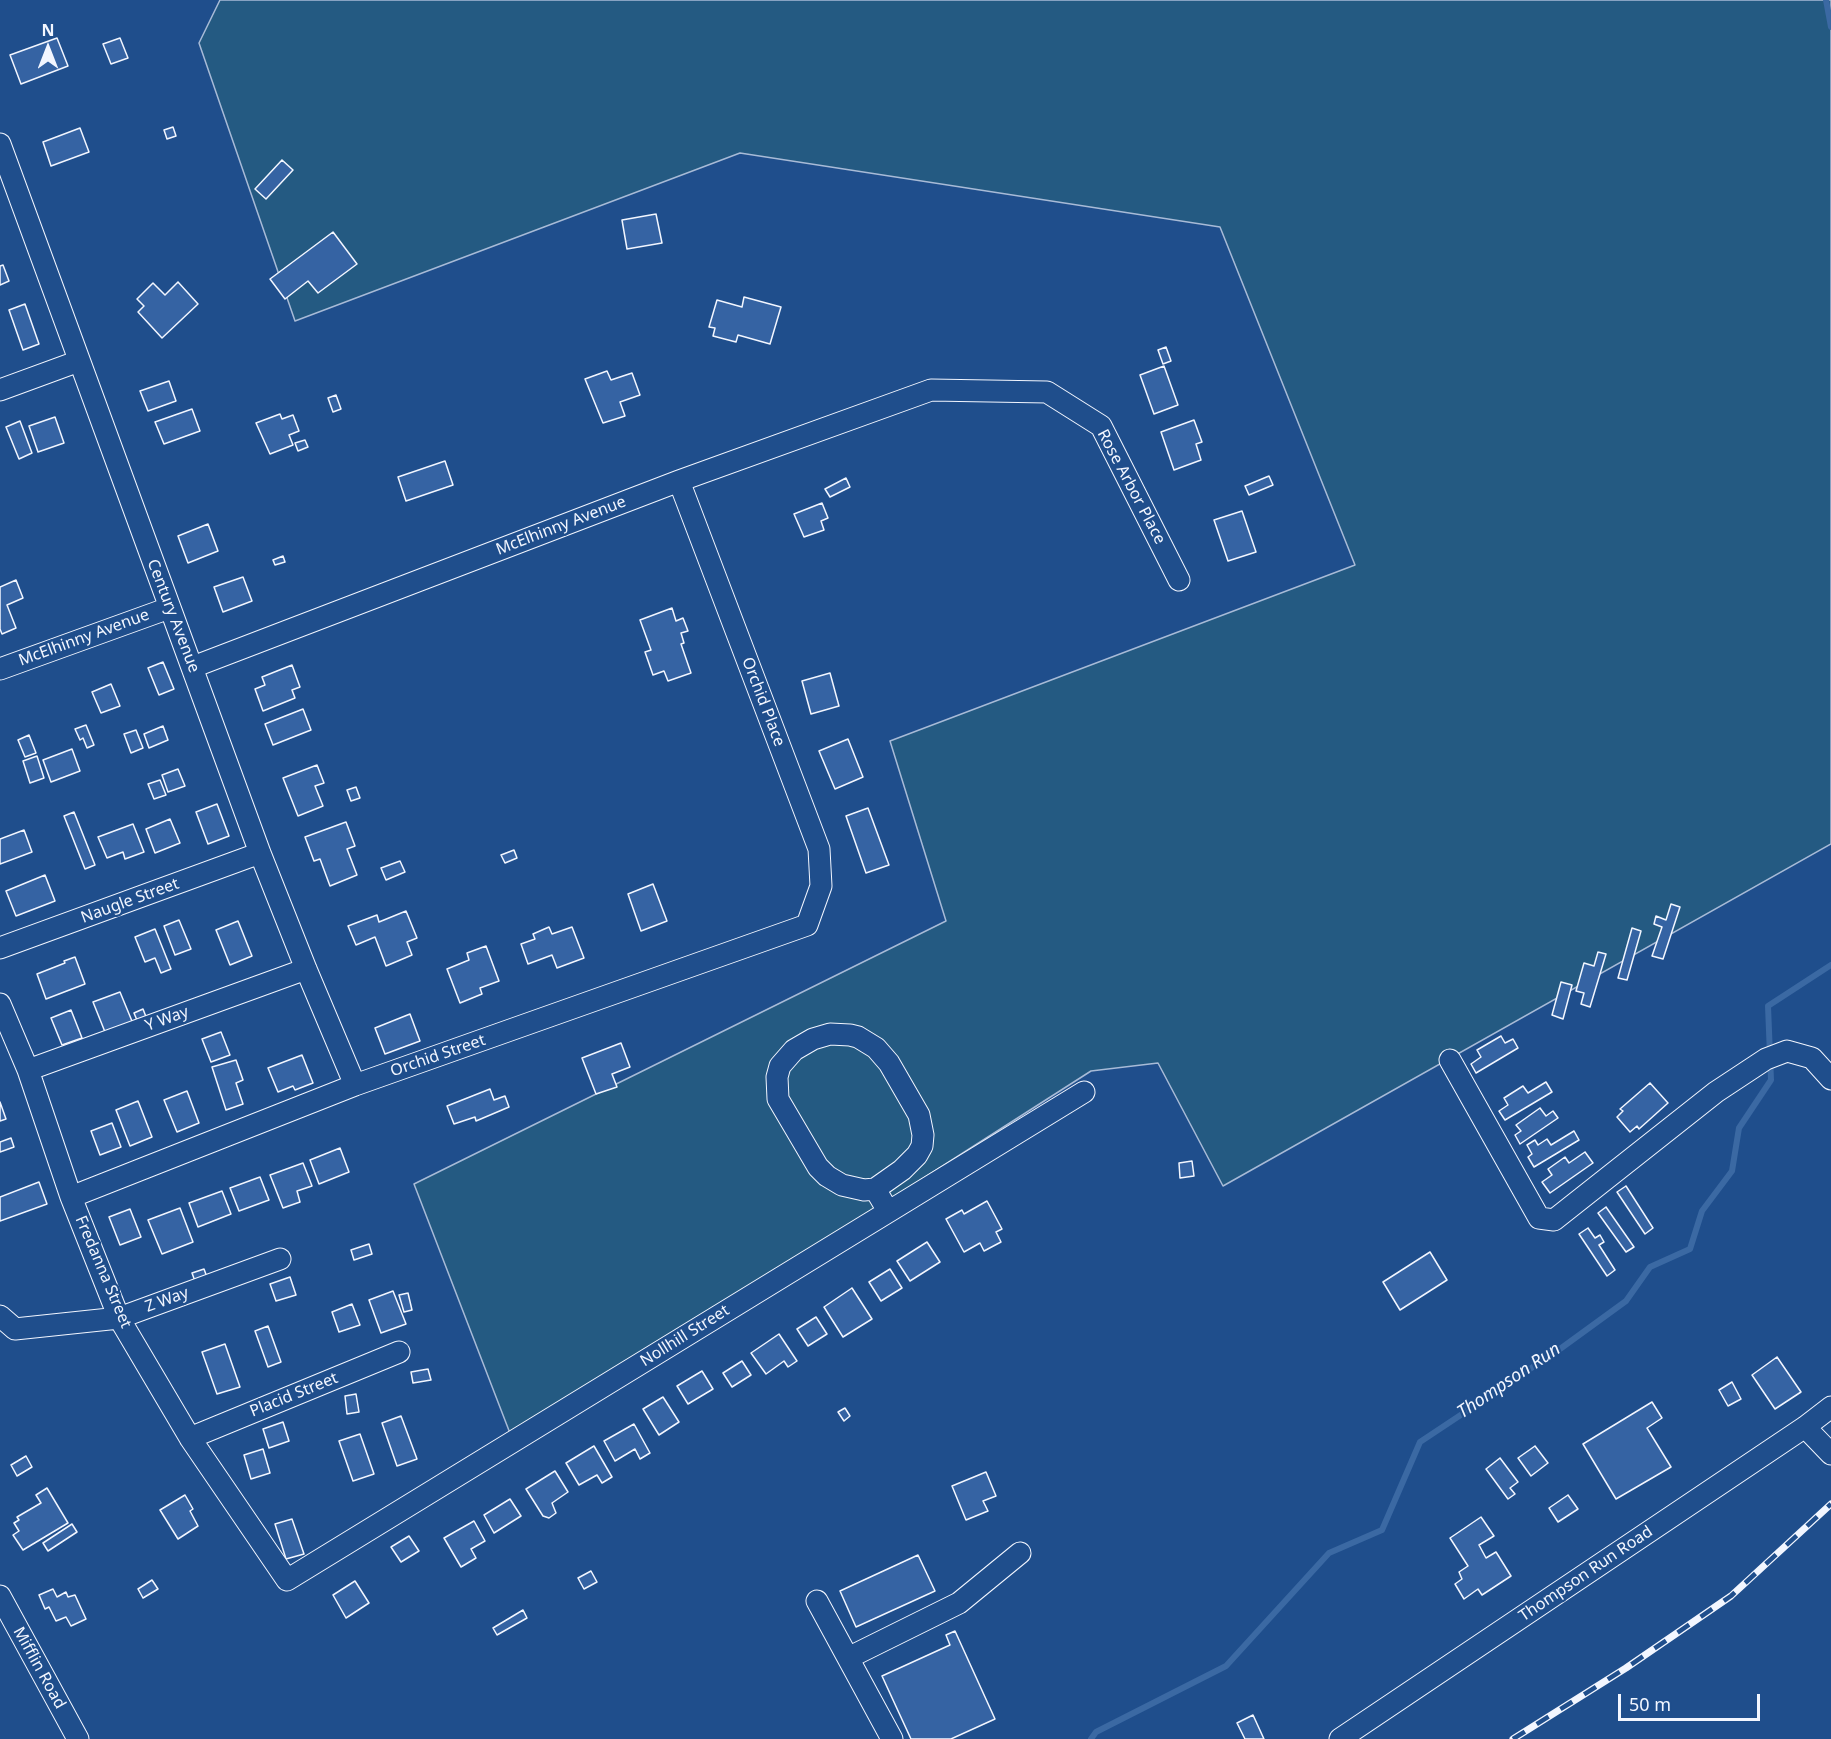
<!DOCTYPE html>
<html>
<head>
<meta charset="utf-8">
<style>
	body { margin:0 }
	#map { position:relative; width:1831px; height:1739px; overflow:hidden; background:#1f4e8c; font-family:"Noto Sans",sans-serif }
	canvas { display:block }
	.north { position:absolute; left:18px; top:18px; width:60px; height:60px; -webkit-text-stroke:4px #1f4e8c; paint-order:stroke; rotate:0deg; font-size:16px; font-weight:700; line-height:24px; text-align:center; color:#f2f6ff }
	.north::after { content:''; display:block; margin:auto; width:21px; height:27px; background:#f2f6ff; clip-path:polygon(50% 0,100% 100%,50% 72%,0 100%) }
	.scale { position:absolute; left:1618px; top:1694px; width:142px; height:27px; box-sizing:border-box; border:3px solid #f2f6ff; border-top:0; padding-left:8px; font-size:18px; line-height:21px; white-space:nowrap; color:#f2f6ff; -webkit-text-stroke:4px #1f4e8c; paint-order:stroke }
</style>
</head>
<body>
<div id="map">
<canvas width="1831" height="1739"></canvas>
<div class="north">N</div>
<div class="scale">50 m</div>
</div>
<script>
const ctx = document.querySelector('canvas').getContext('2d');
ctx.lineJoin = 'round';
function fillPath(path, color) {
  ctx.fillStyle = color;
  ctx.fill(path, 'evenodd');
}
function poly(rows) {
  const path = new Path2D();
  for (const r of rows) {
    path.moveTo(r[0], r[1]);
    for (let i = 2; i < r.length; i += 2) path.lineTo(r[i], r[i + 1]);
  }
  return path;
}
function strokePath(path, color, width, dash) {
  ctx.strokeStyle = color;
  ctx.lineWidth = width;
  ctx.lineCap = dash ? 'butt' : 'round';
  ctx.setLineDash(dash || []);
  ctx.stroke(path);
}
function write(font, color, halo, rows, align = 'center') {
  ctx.font = font + ' "Noto Sans",sans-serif';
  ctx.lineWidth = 4.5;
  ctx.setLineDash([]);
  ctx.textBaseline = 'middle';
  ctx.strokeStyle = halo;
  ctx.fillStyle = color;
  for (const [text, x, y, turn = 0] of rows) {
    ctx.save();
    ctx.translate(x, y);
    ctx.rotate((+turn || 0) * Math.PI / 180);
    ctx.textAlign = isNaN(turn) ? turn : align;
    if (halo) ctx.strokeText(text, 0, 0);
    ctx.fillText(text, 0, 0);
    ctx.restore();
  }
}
const green = poly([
	[220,0,1831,0,1831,844,1223,1186,1158,1063,1091,1071,513,1441,414,1184,946,921,890,741,1355,565,1220,227,740,153,295,321,199,43,220,0]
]);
fillPath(green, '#245a82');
strokePath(green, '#a8bbd7', 1.5);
strokePath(poly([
	[1826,0,1831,27],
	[1091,1739,1096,1732,1226,1666,1329,1553,1382,1530,1420,1442,1560,1349,1626,1301,1650,1267,1690,1249,1702,1211,1732,1171,1739,1128,1771,1080,1768,1006,1831,965]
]), '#3b69a3', 6);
const building = poly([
	[57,38,68,66,21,84,10,55,57,38],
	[120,38,128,58,111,64,103,44,120,38],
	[173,127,176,136,167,139,164,130,173,127],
	[80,128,89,152,51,166,43,142,80,128],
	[282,160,293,170,266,199,255,189,282,160],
	[656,214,662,243,627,249,622,220,656,214],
	[333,232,357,264,318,293,308,281,285,299,270,279,333,232],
	[3,265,9,281,0,285,0,266,3,265],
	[178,282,198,304,162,338,138,312,144,306,137,299,153,283,165,295,178,282],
	[744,297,781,307,770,344,738,335,736,342,713,336,715,328,709,327,717,300,742,307,744,297],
	[25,304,39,344,23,350,9,310,25,304],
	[1166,347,1171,361,1163,364,1158,350,1166,347],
	[1164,366,1178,405,1154,414,1140,375,1164,366],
	[607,371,611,380,632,373,640,395,620,402,625,416,603,423,585,379,607,371],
	[169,381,176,401,148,411,140,391,169,381],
	[336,395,341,409,333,412,328,398,336,395],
	[192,409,200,431,164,444,155,422,192,409],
	[280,414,282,419,293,415,299,431,289,435,293,445,270,454,256,423,280,414],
	[55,417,64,443,38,452,29,426,55,417],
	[1194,420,1202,442,1196,444,1201,460,1174,470,1161,432,1194,420],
	[20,421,32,453,19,459,6,427,20,421],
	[305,440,308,447,298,451,295,443,305,440],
	[445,461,453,485,406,501,398,477,445,461],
	[1269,476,1273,485,1249,495,1245,486,1269,476],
	[846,478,850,487,830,497,825,489,846,478],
	[822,503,828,518,821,521,824,530,804,537,794,514,822,503],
	[1242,511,1256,552,1228,561,1214,520,1242,511],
	[208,524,218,551,188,563,178,536,208,524],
	[283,556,285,562,275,565,273,560,283,556],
	[243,577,252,601,223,612,214,587,243,577],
	[16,580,23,598,7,605,16,628,2,634,0,629,0,587,16,580],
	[672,608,676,621,683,618,688,631,681,633,684,643,681,644,691,673,668,681,664,671,653,675,645,652,651,650,640,620,672,608],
	[163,662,174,689,159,695,148,668,163,662],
	[292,665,300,687,292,690,295,698,263,711,255,689,265,685,262,677,292,665],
	[830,673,839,706,811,714,802,681,830,673],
	[111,684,120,706,101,713,92,692,111,684],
	[303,709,311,730,273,745,265,724,303,709],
	[86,725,94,745,87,748,83,738,80,740,75,729,86,725],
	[163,726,168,740,149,748,144,734,163,726],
	[136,730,143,748,131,753,124,734,136,730],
	[29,735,36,753,25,757,18,740,29,735],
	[848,739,863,777,835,789,819,751,848,739],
	[72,749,80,771,51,782,43,760,72,749],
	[37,756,44,778,30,783,23,761,37,756],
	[317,765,324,783,315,786,323,806,298,816,283,778,317,765],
	[178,769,185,786,168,792,162,775,178,769],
	[160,780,166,795,154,799,148,784,160,780],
	[356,787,360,798,351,801,347,790,356,787],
	[217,804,229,836,208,844,196,812,217,804],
	[868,808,889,865,866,873,846,816,868,808],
	[74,812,95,865,85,869,64,816,74,812],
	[170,819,180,843,155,853,146,829,170,819],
	[346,822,355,846,347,849,357,875,330,886,320,859,314,861,305,837,346,822],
	[133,824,144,852,125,859,123,852,107,858,98,837,133,824],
	[24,830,32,852,0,864,0,839,24,830],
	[514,850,517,858,505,863,501,855,514,850],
	[400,861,405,872,386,880,381,868,400,861],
	[45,875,55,901,16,916,6,891,45,875],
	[653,884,667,921,641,931,628,894,653,884],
	[1671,904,1680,907,1663,959,1652,956,1662,927,1654,924,1656,916,1666,920,1671,904],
	[406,911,417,938,407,942,412,955,386,966,375,937,356,945,348,926,377,915,379,922,406,911],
	[179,920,191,949,175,955,164,926,179,920],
	[238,921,252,956,230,965,216,930,238,921],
	[549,927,552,934,572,927,584,958,557,968,552,955,528,964,521,944,535,939,533,934,549,927],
	[1632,928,1641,931,1627,980,1618,978,1632,928],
	[155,929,171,969,161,973,155,958,145,962,135,937,155,929],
	[486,946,499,981,480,988,482,994,460,1003,447,969,469,960,467,953,486,946],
	[1598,952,1606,954,1590,1007,1581,1004,1584,993,1576,991,1584,963,1594,966,1598,952],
	[75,957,85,984,46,999,37,974,65,963,64,961,75,957],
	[1561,982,1572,985,1563,1019,1552,1015,1561,982],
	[120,992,134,1026,107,1037,93,1002,120,992],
	[143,1009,148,1022,139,1025,134,1013,143,1009],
	[71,1010,82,1038,62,1045,51,1018,71,1010],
	[410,1014,420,1041,385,1054,375,1028,410,1014],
	[221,1032,230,1055,211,1062,202,1039,221,1032],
	[1501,1036,1505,1043,1513,1039,1518,1048,1476,1073,1471,1064,1481,1057,1477,1050,1501,1036],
	[621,1043,630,1067,612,1074,617,1087,596,1094,582,1058,621,1043],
	[302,1055,313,1083,295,1090,293,1086,278,1092,268,1068,302,1055],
	[236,1060,243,1080,236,1083,243,1104,226,1110,212,1067,236,1060],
	[1546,1082,1552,1092,1505,1120,1499,1111,1508,1105,1504,1098,1523,1086,1528,1093,1546,1082],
	[1650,1083,1668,1103,1639,1129,1637,1126,1630,1132,1617,1117,1623,1111,1620,1109,1650,1083],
	[490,1089,494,1100,505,1096,509,1107,476,1121,475,1117,454,1124,447,1106,490,1089],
	[187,1091,199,1123,177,1132,164,1100,187,1091],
	[138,1101,152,1137,130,1146,116,1110,138,1101],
	[0,1102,6,1119,0,1121,0,1102],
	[1540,1108,1546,1116,1553,1111,1558,1118,1520,1144,1515,1135,1521,1131,1516,1125,1540,1108],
	[112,1123,121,1147,100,1155,91,1131,112,1123],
	[1574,1131,1579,1140,1534,1167,1528,1157,1532,1154,1527,1145,1535,1140,1538,1145,1547,1139,1551,1145,1574,1131],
	[11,1138,14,1147,0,1152,0,1142,11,1138],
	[340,1148,349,1172,319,1184,310,1160,340,1148],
	[1585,1152,1593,1163,1550,1193,1542,1182,1552,1175,1548,1169,1565,1157,1569,1163,1585,1152],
	[1192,1161,1194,1176,1180,1178,1179,1163,1192,1161],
	[303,1163,312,1186,297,1191,300,1202,283,1208,270,1175,303,1163],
	[260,1177,269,1200,239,1211,230,1188,260,1177],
	[39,1182,47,1204,0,1221,0,1197,39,1182],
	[1626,1186,1653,1228,1645,1234,1617,1192,1626,1186],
	[222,1191,231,1214,198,1227,189,1203,222,1191],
	[987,1201,1002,1229,996,1232,1001,1242,984,1251,980,1243,964,1252,946,1219,962,1210,964,1214,987,1201],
	[1606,1207,1634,1247,1626,1252,1598,1213,1606,1207],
	[180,1208,193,1242,162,1254,148,1220,180,1208],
	[130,1209,141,1237,120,1245,109,1217,130,1209],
	[1588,1228,1595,1238,1600,1235,1604,1242,1599,1245,1615,1270,1607,1276,1579,1234,1588,1228],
	[927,1242,940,1262,910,1281,897,1261,927,1242],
	[369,1244,372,1254,354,1260,351,1250,369,1244],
	[1430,1252,1447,1280,1400,1310,1383,1282,1430,1252],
	[204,1269,208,1280,196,1284,192,1273,204,1269],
	[890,1269,902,1288,881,1301,869,1282,890,1269],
	[290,1277,296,1295,276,1301,270,1284,290,1277],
	[852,1288,872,1319,843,1337,824,1307,852,1288],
	[393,1291,406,1324,381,1333,369,1300,393,1291],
	[408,1293,412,1310,404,1312,399,1295,408,1293],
	[352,1304,360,1325,339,1332,332,1312,352,1304],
	[816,1317,827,1334,808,1346,797,1329,816,1317],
	[268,1326,281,1362,268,1367,255,1331,268,1326],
	[779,1334,797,1361,788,1367,784,1361,766,1374,751,1353,779,1334],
	[225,1344,240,1387,217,1394,202,1352,225,1344],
	[1777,1357,1801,1392,1775,1409,1752,1375,1777,1357],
	[742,1361,751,1375,732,1387,723,1373,742,1361],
	[428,1369,431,1380,413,1383,411,1372,428,1369],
	[702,1371,713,1389,688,1404,677,1386,702,1371],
	[1732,1382,1741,1399,1728,1406,1719,1390,1732,1382],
	[356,1394,359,1412,347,1414,345,1396,356,1394],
	[663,1397,679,1422,659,1435,643,1409,663,1397],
	[1652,1402,1662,1418,1647,1428,1671,1467,1616,1499,1583,1444,1652,1402],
	[845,1408,850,1416,844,1421,838,1412,845,1408],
	[401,1416,417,1459,397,1466,382,1423,401,1416],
	[283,1422,289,1441,269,1448,263,1429,283,1422],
	[634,1424,650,1453,640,1459,635,1449,615,1461,604,1441,634,1424],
	[360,1434,374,1474,353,1481,339,1441,360,1434],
	[594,1446,612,1477,602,1483,597,1475,579,1485,566,1463,594,1446],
	[1535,1446,1548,1463,1531,1476,1518,1458,1535,1446],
	[263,1449,270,1473,251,1479,244,1455,263,1449],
	[26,1456,32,1467,17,1476,11,1465,26,1456],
	[1500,1458,1518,1482,1510,1488,1515,1494,1508,1499,1486,1469,1500,1458],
	[555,1471,568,1492,552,1503,556,1513,549,1518,543,1516,526,1489,555,1471],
	[986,1472,996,1496,983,1501,988,1511,966,1520,952,1486,986,1472],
	[47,1488,68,1523,23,1550,13,1535,19,1531,14,1523,19,1520,17,1517,41,1503,36,1495,47,1488],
	[185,1495,193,1509,190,1511,198,1526,178,1539,160,1510,185,1495],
	[1568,1495,1578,1509,1558,1522,1549,1508,1568,1495],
	[510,1499,521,1516,494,1533,484,1515,510,1499],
	[1481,1517,1494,1536,1479,1545,1486,1558,1496,1552,1511,1576,1482,1595,1478,1589,1464,1599,1455,1584,1462,1579,1459,1572,1468,1566,1450,1538,1481,1517],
	[292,1519,304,1554,286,1559,275,1524,292,1519],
	[474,1521,485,1541,471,1549,476,1558,461,1567,444,1538,474,1521],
	[72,1524,77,1532,48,1551,43,1543,72,1524],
	[409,1536,419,1551,401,1562,391,1547,409,1536],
	[918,1555,935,1591,856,1627,840,1591,918,1555],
	[591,1571,597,1582,584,1589,578,1578,591,1571],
	[152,1580,158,1589,143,1598,138,1589,152,1580],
	[355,1581,369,1603,346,1618,333,1595,355,1581],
	[53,1589,57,1597,66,1592,68,1597,75,1595,86,1619,71,1626,66,1617,56,1621,49,1607,45,1609,39,1595,53,1589],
	[523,1610,527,1618,497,1635,493,1628,523,1610],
	[955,1631,995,1719,951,1739,911,1739,882,1676,950,1645,946,1635,955,1631],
	[1253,1715,1264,1739,1245,1739,1237,1723,1253,1715]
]);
fillPath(building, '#3563a3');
strokePath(building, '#f2f6ff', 1.5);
const minor = poly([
	[0,144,260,853,306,969,355,1085],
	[0,390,79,361],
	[193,667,679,481,931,390,1047,392,1101,426,1179,580],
	[0,669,169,608],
	[0,948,260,853],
	[0,1004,28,1070,71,1197,119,1318,190,1438,287,1580,1084,1092],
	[1450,1060,1539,1218,1554,1220,1716,1092,1766,1059,1787,1051,1812,1058,1831,1079],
	[28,1070,306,969],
	[875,1189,902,1170,917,1155,922,1146,923,1135,919,1115,889,1063,876,1048,858,1037,850,1035,830,1034,813,1039,794,1050,780,1066,777,1077,778,1099,818,1167,827,1176,842,1185,864,1190,875,1189,888,1211],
	[71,1197,355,1085,807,925,821,886,819,849,679,481],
	[0,1316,15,1329,119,1318,280,1259],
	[1805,1427,1831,1454],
	[190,1438,399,1352],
	[0,1596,78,1739],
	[817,1601,892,1739],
	[848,1658,959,1603,1020,1553],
	[1340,1739,1805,1427,1831,1407]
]);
strokePath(minor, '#f2f6ff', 23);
strokePath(minor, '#1f4e8c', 21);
const rail = poly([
	[1513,1739,1626,1668,1731,1596,1831,1504]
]);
strokePath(rail, '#f2f6ff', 7);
strokePath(rail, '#1f4e8c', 4.5, [14]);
write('16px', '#f2f6ff', '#1f4e8c', [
	["Rose Arbor Place",1131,487,62],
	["McElhinny Avenue",561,526,-21],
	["Century Avenue",173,616,69],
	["McElhinny Avenue",84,638,-20],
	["Orchid Place",763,702,69],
	["Naugle Street",130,901,-20],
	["Y Way",167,1019,-20],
	["Orchid Street",438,1056,-19],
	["Fredanna Street",103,1272,67],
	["Z Way",167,1300,-20],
	["Nollhill Street",685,1336,-32],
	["Placid Street",294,1395,-22],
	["Thompson Run Road",1586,1574,-34],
	["Mifflin Road",39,1668,61]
]);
write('italic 18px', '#f2f6ff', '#1f4e8c', [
	["Thompson Run",1509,1381,-34]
]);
</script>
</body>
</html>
